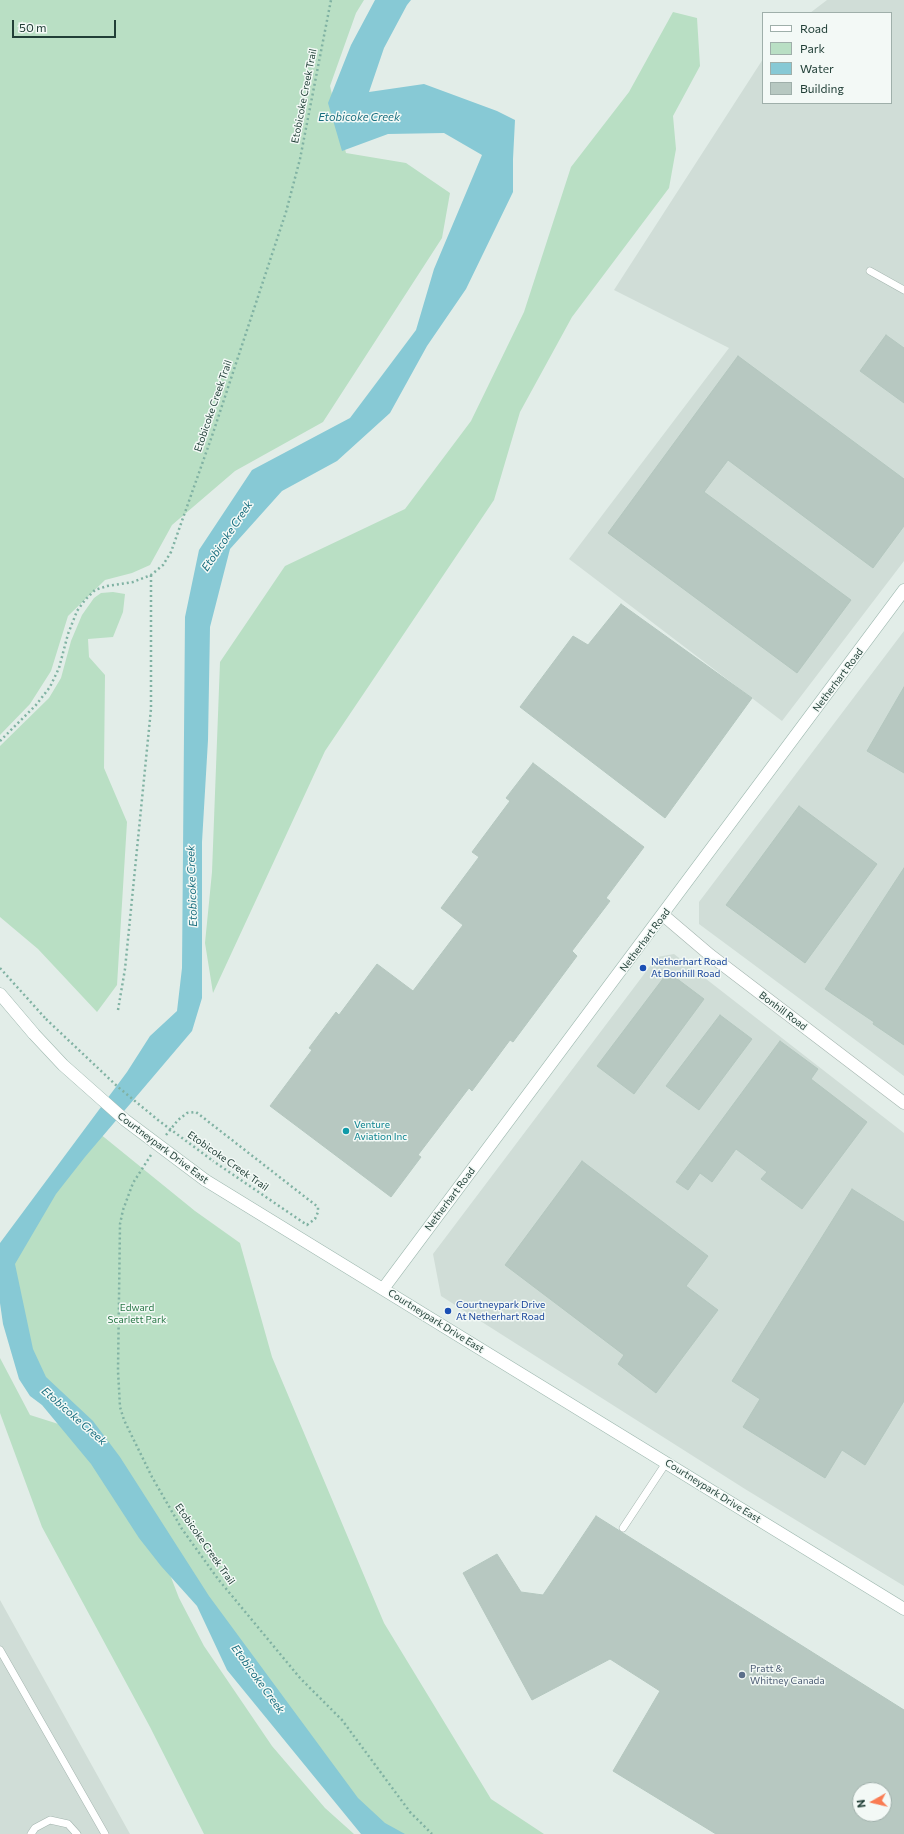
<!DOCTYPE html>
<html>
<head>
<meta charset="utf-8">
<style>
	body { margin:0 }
	#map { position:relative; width:904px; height:1834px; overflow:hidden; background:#e2ede8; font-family:Commissioner,sans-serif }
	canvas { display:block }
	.legend { position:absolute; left:762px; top:12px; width:130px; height:92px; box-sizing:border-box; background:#f3f9f6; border:1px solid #9fafaa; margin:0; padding:5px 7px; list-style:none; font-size:12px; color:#213f37 }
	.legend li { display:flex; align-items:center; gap:8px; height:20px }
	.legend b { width:20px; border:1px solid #9fafaa }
	.north { position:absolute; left:852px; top:1782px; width:40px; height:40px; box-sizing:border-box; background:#f3f9f6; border:1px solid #9fafaa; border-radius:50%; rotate:262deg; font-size:11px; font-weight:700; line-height:16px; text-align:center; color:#213f37 }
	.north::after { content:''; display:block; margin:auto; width:14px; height:18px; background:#f97c53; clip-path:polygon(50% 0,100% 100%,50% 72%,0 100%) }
	.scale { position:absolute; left:12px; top:20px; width:104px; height:18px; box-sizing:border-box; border:2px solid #213f37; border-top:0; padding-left:5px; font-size:12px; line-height:14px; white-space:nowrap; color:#213f37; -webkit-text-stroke:3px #f3f9f6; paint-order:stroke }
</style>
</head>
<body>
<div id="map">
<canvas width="904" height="1834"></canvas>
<ul class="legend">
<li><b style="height:5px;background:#fff"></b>Road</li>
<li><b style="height:11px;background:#b9dfc4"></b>Park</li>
<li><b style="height:11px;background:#87c9d5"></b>Water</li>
<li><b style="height:11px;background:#b7c8c1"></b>Building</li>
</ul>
<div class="north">N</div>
<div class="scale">50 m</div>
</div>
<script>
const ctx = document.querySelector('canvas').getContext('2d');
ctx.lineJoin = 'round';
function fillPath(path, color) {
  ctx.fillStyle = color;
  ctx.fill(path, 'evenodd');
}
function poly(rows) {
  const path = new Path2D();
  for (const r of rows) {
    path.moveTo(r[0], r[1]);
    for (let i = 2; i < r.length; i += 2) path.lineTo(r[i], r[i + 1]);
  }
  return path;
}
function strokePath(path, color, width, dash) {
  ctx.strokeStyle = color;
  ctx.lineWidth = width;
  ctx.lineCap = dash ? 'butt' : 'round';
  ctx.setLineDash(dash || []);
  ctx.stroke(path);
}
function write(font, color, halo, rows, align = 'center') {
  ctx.font = font + ' Commissioner,sans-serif';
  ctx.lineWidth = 3;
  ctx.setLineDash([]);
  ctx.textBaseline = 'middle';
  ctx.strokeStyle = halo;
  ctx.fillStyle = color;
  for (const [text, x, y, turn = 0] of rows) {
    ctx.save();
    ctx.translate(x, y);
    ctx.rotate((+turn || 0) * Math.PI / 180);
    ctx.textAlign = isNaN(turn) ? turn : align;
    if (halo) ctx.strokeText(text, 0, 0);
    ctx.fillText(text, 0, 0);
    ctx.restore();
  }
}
fillPath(poly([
	[827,0,904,0,904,561,782,721,569,559,729,348,614,290,763,59,763,103,891,103,891,13,810,13],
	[904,631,904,1076,699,924,699,902],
	[674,954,904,1133,904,1586,745,1489,441,1296,433,1254,657,957],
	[0,1600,130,1834,0,1834]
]), '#d0ddd7');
fillPath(poly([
	[0,0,364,0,356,13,330,86,346,153,406,163,450,193,442,238,323,422,235,471,172,525,150,565,132,573,105,580,68,616,51,671,30,704,0,735],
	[673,12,697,18,700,66,673,116,676,149,669,188,572,317,520,412,494,500,325,751,213,993,205,943,212,872,220,662,285,566,405,509,471,421,524,312,571,167,629,92],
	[113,592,125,594,123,612,113,637,88,639,89,657,105,675,104,768,127,822,117,985,97,1012,38,949,0,917,0,746,49,698,61,678,71,641,82,615,94,598,101,593],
	[94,1129,195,1211,240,1243,272,1357,384,1623,491,1799,544,1834,386,1834,380,1830,37,1384,7,1262],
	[0,1358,30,1415,71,1428,167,1567,179,1598,204,1646,272,1746,325,1808,354,1834,204,1834,150,1727,42,1527,0,1413]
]), '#b9dfc4');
fillPath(poly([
	[375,0,411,0,407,5,384,48,369,92,424,84,497,111,515,120,513,159,513,192,466,289,427,346,390,413,337,461,282,491,230,549,210,627,208,740,202,842,202,998,192,1031,85,1157,56,1194,15,1264,33,1349,46,1377,93,1421,120,1457,209,1596,358,1798,385,1823,405,1834,361,1834,227,1670,197,1606,161,1566,139,1538,91,1464,42,1405,30,1396,19,1379,3,1324,0,1303,0,1243,127,1072,150,1036,177,1011,182,968,185,617,199,550,252,470,350,418,416,330,434,269,482,155,444,133,388,134,342,151,328,103,351,45]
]), '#87c9d5');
const building = poly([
	[886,335,904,348,904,403,860,371,886,335],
	[738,356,904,479,904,526,873,568,728,460,704,492,851,600,797,673,608,533,738,356],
	[621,604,752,698,665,818,520,707,573,636,588,645,621,604],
	[904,687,904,773,867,751,904,687],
	[533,763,644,847,606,898,610,901,572,951,577,956,513,1042,510,1040,472,1091,469,1088,418,1155,421,1157,391,1197,270,1106,312,1050,309,1048,336,1012,339,1015,377,964,413,991,463,925,441,908,479,857,472,852,510,801,506,798,533,763],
	[799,806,877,864,805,963,726,905,799,806],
	[904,868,904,1045,873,1024,874,1022,825,989,904,868],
	[668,972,704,999,634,1094,597,1066,668,972],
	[720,1015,752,1039,699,1110,666,1086,720,1015],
	[780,1041,818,1069,811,1079,867,1122,802,1209,761,1179,767,1172,736,1149,712,1182,700,1173,688,1190,676,1182,780,1041],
	[582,1161,708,1256,686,1286,718,1310,656,1393,618,1364,624,1355,505,1265,582,1161],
	[852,1189,904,1222,904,1401,865,1465,842,1450,825,1478,743,1427,760,1399,732,1381,852,1189],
	[596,1516,904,1710,904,1834,716,1834,613,1771,660,1691,610,1659,532,1700,463,1573,497,1554,521,1592,543,1595,596,1516],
	[860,1790,884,1790,884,1814,860,1814,860,1790]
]);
fillPath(building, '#b7c8c1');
strokePath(building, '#b4c7bf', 1);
const lane = poly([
	[870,271,904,290],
	[623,1528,666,1463],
	[0,1650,105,1834],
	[31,1834,35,1828,50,1820,68,1824,77,1834]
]);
const street = poly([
	[663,915,710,955,904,1103]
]);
const secondary = poly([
	[0,994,34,1034],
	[205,1180,904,1609],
	[383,1289,904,590]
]);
strokePath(lane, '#a4b5af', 8);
strokePath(street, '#a4b5af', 13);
strokePath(secondary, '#9fb9b0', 13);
strokePath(poly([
	[0,741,36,705,50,687,59,668,68,634,77,611,85,600,95,590,107,586,133,582,151,575,163,565,171,552,213,433,286,212,300,159,331,0],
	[0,968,46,1019],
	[118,1010,125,969,151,709,151,575],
	[166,1135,178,1120,187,1113,196,1112,318,1207,318,1212,315,1219,307,1225,213,1161],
	[151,1155,133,1183,123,1210,120,1224,118,1371,120,1407,124,1420,152,1477,182,1529,218,1579,300,1678,342,1720,410,1812,432,1834]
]), '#80b2a3', 2.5, [2, 3]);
strokePath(lane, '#fff', 7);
strokePath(street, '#fff', 12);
strokePath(secondary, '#fff', 12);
const secondaryBridge = poly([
	[34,1034,63,1065,125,1120,205,1180]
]);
strokePath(secondaryBridge, '#9fb9b0', 13, []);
strokePath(poly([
	[46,1019,118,1087,158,1120,213,1161]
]), '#80b2a3', 2.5, [2, 3]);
strokePath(secondaryBridge, '#fff', 12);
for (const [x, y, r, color] of [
	[643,968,4,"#1a4fb4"],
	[346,1131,4,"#0f9aa8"],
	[448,1311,4,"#1a4fb4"],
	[742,1675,4,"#5c6f8a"]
]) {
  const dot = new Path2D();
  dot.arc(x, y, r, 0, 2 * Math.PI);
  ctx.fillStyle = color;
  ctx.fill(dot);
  strokePath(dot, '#f3f9f6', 1.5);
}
write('10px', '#213f37', '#f3f9f6', [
	["Etobicoke Creek Trail",304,96,-79],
	["Etobicoke Creek Trail",213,406,-71],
	["Netherhart Road",838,680,-53],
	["Netherhart Road",645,940,-53],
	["Bonhill Road",783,1011,37],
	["Courtneypark Drive East",163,1148,37],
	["Etobicoke Creek Trail",228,1161,35],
	["Netherhart Road",450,1199,-53],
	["Courtneypark Drive East",436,1321,32],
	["Courtneypark Drive East",713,1491,32],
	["Etobicoke Creek Trail",205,1544,55]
]);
write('10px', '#164399', '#f3f9f6', [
	["Netherhart Road",651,962],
	["At Bonhill Road",651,974],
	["Courtneypark Drive",456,1305],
	["At Netherhart Road",456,1317]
], 'left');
write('10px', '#0d838f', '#f3f9f6', [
	["Venture",354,1125],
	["Aviation Inc",354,1137]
], 'left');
write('10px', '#297847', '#f3f9f6', [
	["Edward",137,1308],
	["Scarlett Park",137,1320]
]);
write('10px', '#4e5e75', '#f3f9f6', [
	["Pratt &",750,1669],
	["Whitney Canada",750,1681]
], 'left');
write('italic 11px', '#176d7e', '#f3f9f6', [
	["Etobicoke Creek",359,117],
	["Etobicoke Creek",227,536,-56],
	["Etobicoke Creek",192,886,-92],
	["Etobicoke Creek",74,1416,41],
	["Etobicoke Creek",258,1679,54]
]);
</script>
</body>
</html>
